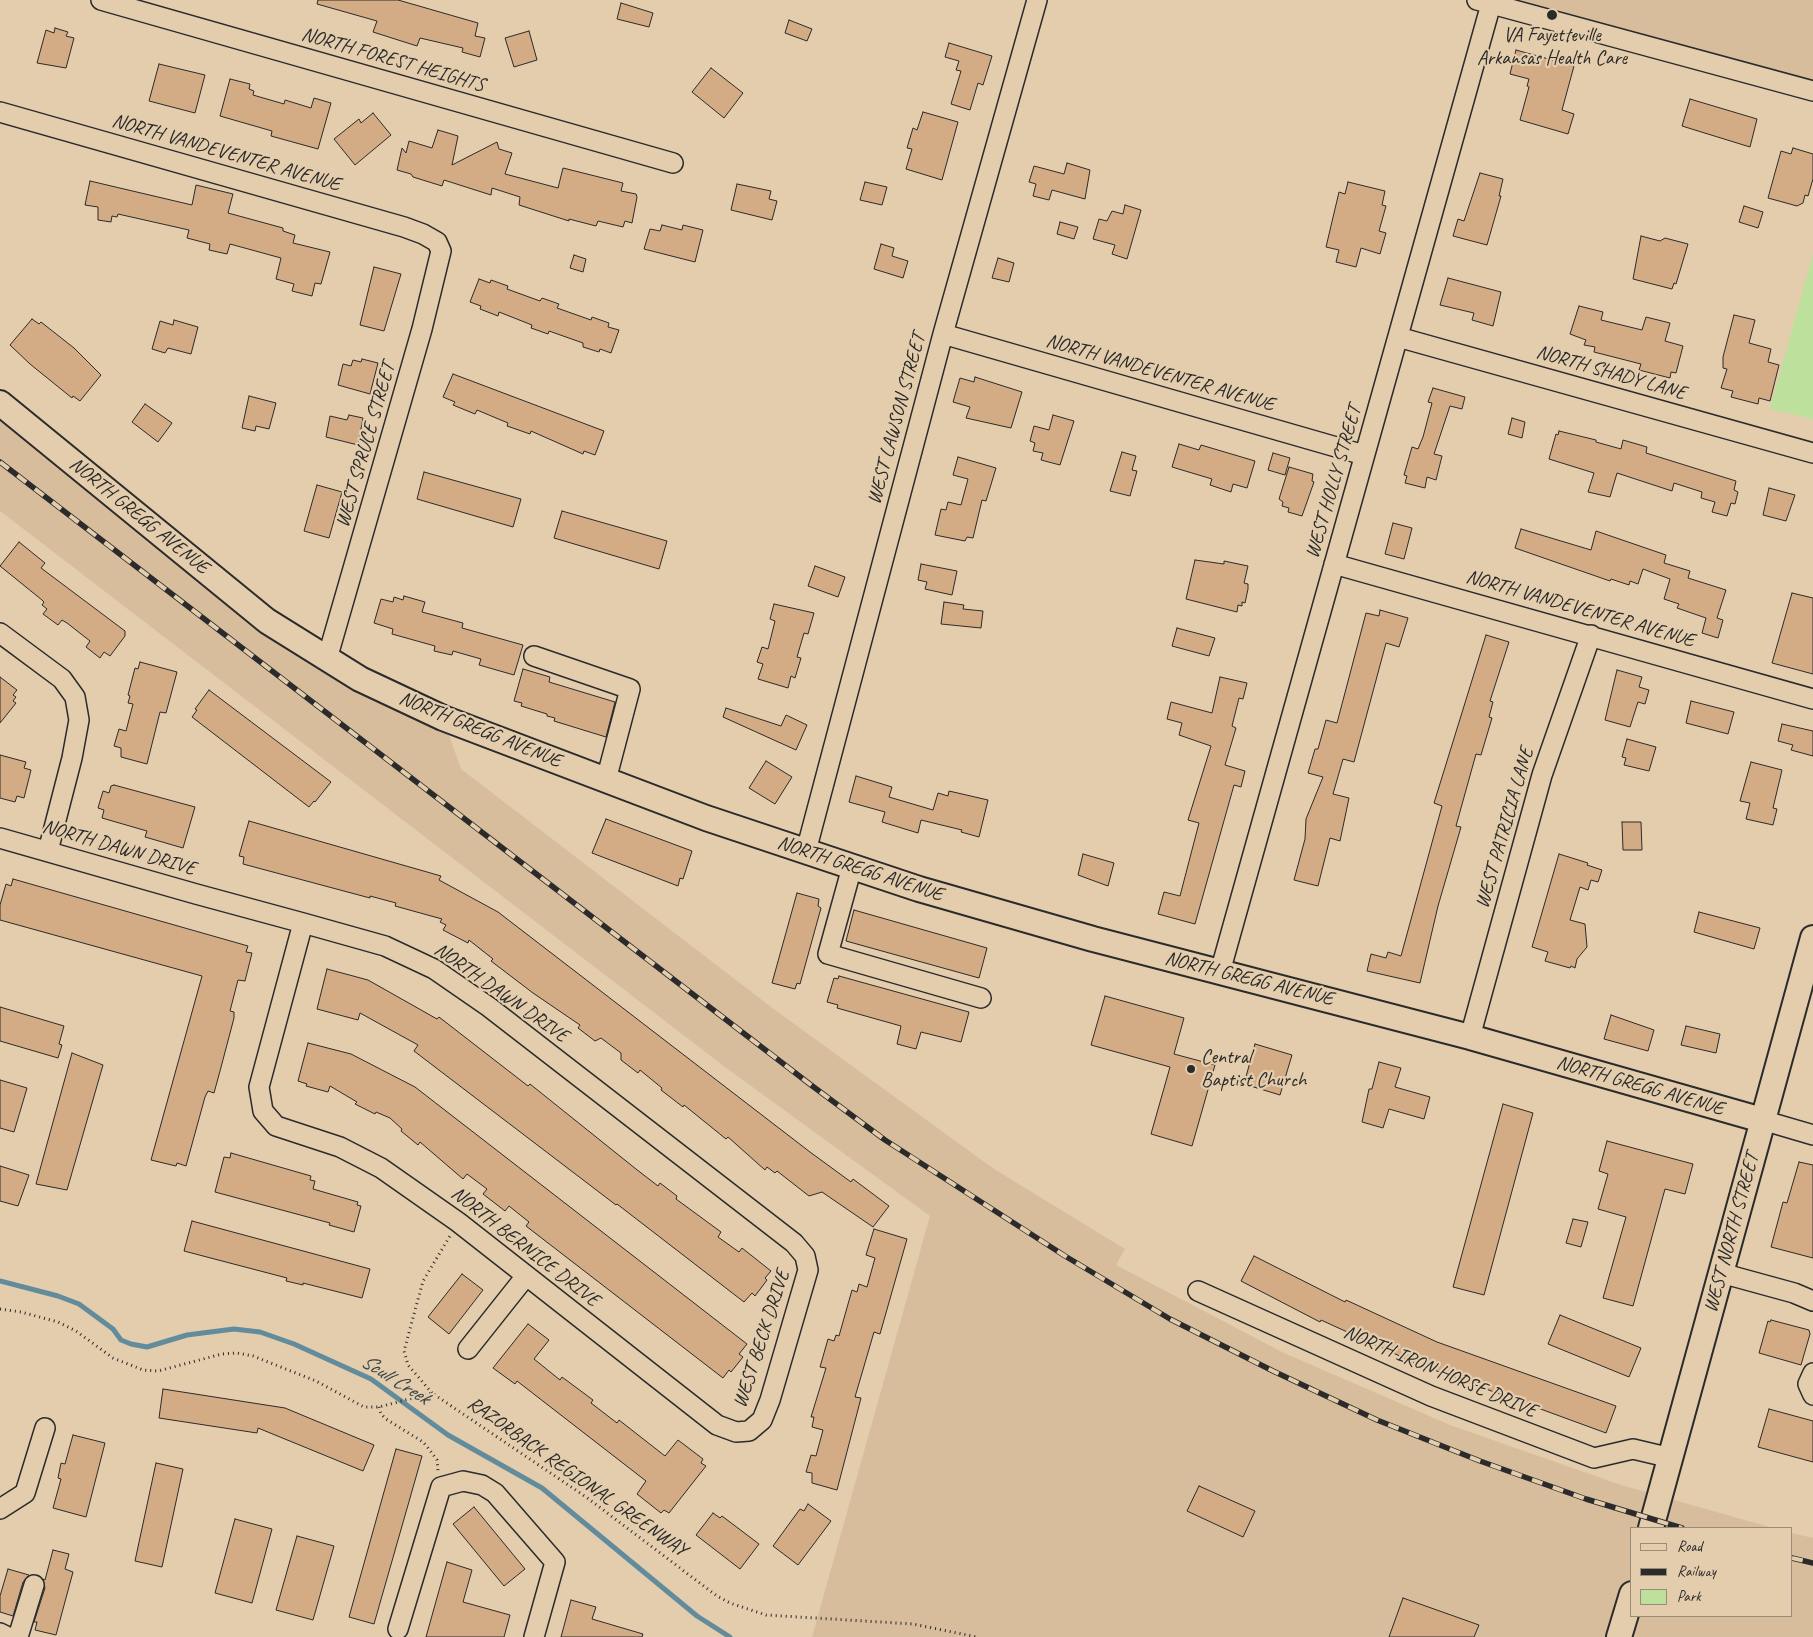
<!DOCTYPE html>
<html>
<head>
<meta charset="utf-8">
<style>
	body { margin:0 }
	#map { position:relative; width:1813px; height:1637px; overflow:hidden; background:#e3cdad; font-family:Caveat,sans-serif }
	canvas { display:block }
	.legend { position:absolute; left:1630px; top:1527px; width:162px; height:90px; box-sizing:border-box; background:#e3cdad; border:1px solid #998c79; margin:0; padding:6px 9px; list-style:none; font-size:15px; color:#2b2b2b }
	.legend li { display:flex; align-items:center; gap:10px; height:25px }
	.legend b { width:25px; border:1px solid #998c79 }
</style>
</head>
<body>
<div id="map">
<canvas width="1813" height="1637"></canvas>
<ul class="legend">
<li><b style="height:6px;background:#e3cdad"></b>Road</li>
<li><b style="height:6px;background:#2b2b2b"></b>Railway</li>
<li><b style="height:14px;background:#bde19c"></b>Park</li>
</ul>
</div>
<script>
const ctx = document.querySelector('canvas').getContext('2d');
ctx.lineJoin = 'round';
function fillPath(path, color) {
  ctx.fillStyle = color;
  ctx.fill(path, 'evenodd');
}
function poly(rows) {
  const path = new Path2D();
  for (const r of rows) {
    path.moveTo(r[0], r[1]);
    for (let i = 2; i < r.length; i += 2) path.lineTo(r[i], r[i + 1]);
  }
  return path;
}
function strokePath(path, color, width, dash) {
  ctx.strokeStyle = color;
  ctx.lineWidth = width;
  ctx.lineCap = dash ? 'butt' : 'round';
  ctx.setLineDash(dash || []);
  ctx.stroke(path);
}
function write(font, color, halo, rows, align = 'center') {
  ctx.font = font + ' Caveat,sans-serif';
  ctx.lineWidth = 4.5;
  ctx.setLineDash([]);
  ctx.textBaseline = 'middle';
  ctx.strokeStyle = halo;
  ctx.fillStyle = color;
  for (const [text, x, y, turn = 0] of rows) {
    ctx.save();
    ctx.translate(x, y);
    ctx.rotate((+turn || 0) * Math.PI / 180);
    ctx.textAlign = isNaN(turn) ? turn : align;
    if (halo) ctx.strokeText(text, 0, 0);
    ctx.fillText(text, 0, 0);
    ctx.restore();
  }
}
fillPath(poly([
	[1477,0,1813,0,1813,91],
	[0,403,267,621,443,718,461,769,775,1010,994,1169,1125,1249,1116,1265,1284,1353,1450,1425,1621,1485,1773,1528,1632,1528,1632,1616,1792,1616,1792,1533,1813,1538,1813,1637,812,1637,930,1216,725,1067,0,511]
]), '#d7bd9c');
fillPath(poly([
	[1813,254,1813,419,1770,409]
]), '#bde19c');
strokePath(poly([
	[0,1281,58,1296,79,1304,113,1329,121,1340,131,1344,147,1347,187,1335,234,1329,260,1332,294,1344,371,1379,448,1435,542,1488,697,1616,730,1637]
]), '#628c9c', 5);
const building = poly([
	[318,0,398,0,478,23,475,36,485,38,480,57,462,52,463,48,420,38,417,46,373,32,377,21,317,4,318,0],
	[621,3,653,13,649,27,617,19,621,3],
	[789,20,812,29,807,41,785,33,789,20],
	[55,28,68,32,66,36,74,38,66,68,37,63,46,30,54,33,55,28],
	[529,31,537,60,514,67,505,38,529,31],
	[949,43,992,56,983,85,978,83,970,110,951,104,961,71,956,70,959,61,945,57,949,43],
	[1516,50,1574,66,1562,110,1574,114,1568,134,1520,120,1529,87,1527,86,1529,79,1510,74,1516,50],
	[159,64,205,75,195,113,149,101,159,64],
	[711,68,743,93,724,118,692,92,711,68],
	[230,79,250,84,249,89,254,91,253,95,284,104,285,100,311,108,314,98,331,103,318,149,271,136,272,131,220,116,230,79],
	[1690,99,1757,119,1750,147,1682,126,1690,99],
	[923,112,958,122,942,180,906,169,912,149,907,148,913,128,917,130,923,112],
	[373,113,391,135,355,165,334,139,359,119,361,123,373,113],
	[438,130,458,136,452,165,497,142,499,149,512,153,505,174,558,188,563,168,623,183,621,191,636,194,637,197,632,223,625,221,623,227,598,221,596,226,569,219,569,221,519,205,520,197,492,188,491,195,444,180,442,186,413,177,411,174,397,170,402,148,406,153,409,141,432,148,438,130],
	[1793,148,1813,154,1813,179,1808,196,1805,195,1803,203,1797,206,1768,198,1781,151,1791,154,1793,148],
	[1067,163,1090,170,1085,199,1052,190,1049,200,1033,196,1036,184,1029,182,1034,166,1064,174,1067,163],
	[1480,173,1503,179,1499,196,1501,196,1487,245,1453,236,1458,219,1464,221,1480,173],
	[90,181,192,205,196,185,233,194,228,213,283,228,283,231,295,235,293,243,330,252,321,284,315,283,312,296,292,291,294,284,276,279,281,258,230,244,227,254,209,250,210,244,187,238,189,230,118,214,117,217,112,216,111,222,98,220,98,207,85,205,90,181],
	[865,182,887,187,882,205,860,200,865,182],
	[1348,182,1385,191,1382,205,1386,206,1379,231,1386,233,1380,254,1361,248,1356,267,1336,262,1339,250,1326,247,1339,192,1345,194,1348,182],
	[737,184,771,191,769,199,777,201,772,220,731,210,737,184],
	[1125,205,1141,210,1127,259,1112,254,1115,245,1093,239,1099,219,1107,221,1112,211,1123,214,1125,205],
	[1744,206,1763,212,1758,228,1739,222,1744,206],
	[1060,222,1078,227,1074,239,1057,234,1060,222],
	[662,225,682,230,683,225,703,230,695,262,644,249,650,229,660,231,662,225],
	[1641,236,1660,241,1665,238,1688,244,1676,284,1674,283,1672,289,1633,279,1641,236],
	[881,244,894,248,892,256,908,261,903,278,874,269,881,244],
	[574,255,586,259,583,272,570,268,574,255],
	[998,258,1014,263,1009,282,992,278,998,258],
	[374,267,401,274,384,331,360,325,374,267],
	[1448,278,1501,292,1493,326,1472,320,1474,313,1440,305,1448,278],
	[479,279,490,283,491,280,508,286,507,289,540,301,542,298,559,304,557,308,591,320,592,317,609,323,608,327,619,330,611,353,600,349,599,352,583,347,583,343,549,331,548,334,531,328,532,325,499,312,498,316,480,309,481,306,470,302,479,279],
	[1579,306,1603,312,1601,320,1642,330,1646,317,1670,323,1665,341,1683,346,1676,373,1671,372,1670,378,1639,370,1641,364,1594,352,1595,347,1584,345,1586,340,1570,334,1579,306],
	[1734,315,1755,320,1749,343,1771,349,1768,362,1779,365,1770,401,1759,398,1758,404,1731,397,1733,391,1721,388,1727,369,1723,368,1723,357,1734,315],
	[32,319,39,324,41,322,74,348,101,375,80,401,73,396,72,398,30,364,10,345,32,319],
	[174,320,198,327,191,354,168,348,165,353,152,349,160,321,173,325,174,320],
	[362,359,378,363,370,394,338,385,343,364,351,366,353,360,361,362,362,359],
	[453,374,604,431,595,455,584,451,583,454,531,431,530,434,507,426,508,423,477,410,475,414,453,405,455,402,443,397,453,374],
	[975,377,1022,392,1011,428,966,418,970,407,953,402,960,378,974,382,975,377],
	[1433,388,1465,397,1462,409,1450,406,1434,454,1442,456,1436,480,1427,477,1425,488,1405,483,1407,476,1404,475,1412,447,1418,449,1423,437,1432,403,1428,402,1433,388],
	[249,396,276,403,269,429,256,426,255,431,242,428,249,396],
	[145,404,172,423,158,442,132,422,145,404],
	[349,415,363,418,358,445,326,437,330,416,347,420,349,415],
	[1053,415,1074,421,1060,465,1041,460,1043,453,1033,451,1035,443,1030,441,1034,426,1049,430,1053,415],
	[1512,418,1525,422,1522,438,1508,434,1512,418],
	[1559,431,1596,440,1596,442,1621,449,1623,440,1647,447,1646,453,1736,481,1734,490,1738,492,1735,504,1731,503,1727,516,1712,512,1715,502,1701,498,1702,492,1674,483,1672,491,1617,473,1610,497,1588,492,1594,473,1549,459,1556,434,1558,435,1559,431],
	[1179,444,1199,450,1201,445,1255,461,1247,488,1233,484,1231,492,1210,485,1212,479,1172,467,1179,444],
	[1122,452,1136,456,1132,470,1137,471,1130,496,1110,491,1122,452],
	[1273,453,1290,458,1285,475,1268,470,1273,453],
	[958,457,996,468,986,501,982,500,973,538,967,537,965,541,935,535,941,509,946,510,948,502,961,505,968,479,953,475,958,457],
	[1289,467,1313,474,1312,481,1314,482,1302,516,1288,512,1289,508,1282,506,1283,502,1279,499,1289,467],
	[424,472,521,499,513,527,417,499,424,472],
	[317,485,342,492,329,538,304,531,317,485],
	[1769,488,1795,495,1786,521,1763,515,1769,488],
	[562,511,667,541,659,569,554,538,562,511],
	[1393,523,1412,528,1404,559,1385,554,1393,523],
	[1521,529,1591,550,1596,531,1666,555,1664,563,1690,571,1688,578,1726,590,1717,618,1723,620,1718,638,1702,633,1706,618,1677,608,1679,604,1664,599,1670,579,1643,569,1638,584,1630,581,1629,585,1611,579,1610,581,1515,548,1521,529],
	[19,542,45,563,41,568,125,631,125,636,110,656,104,652,100,658,86,647,90,641,67,623,62,620,58,625,43,614,47,609,42,605,44,602,42,600,0,566,19,542],
	[1195,560,1224,564,1224,561,1248,566,1244,583,1248,584,1248,589,1245,603,1242,602,1242,606,1238,605,1237,612,1186,599,1195,560],
	[921,564,957,571,952,595,925,589,927,582,918,580,921,564],
	[815,566,845,577,838,597,808,586,815,566],
	[1792,593,1813,598,1813,674,1772,663,1792,593],
	[404,596,425,602,422,612,463,623,462,628,523,645,514,675,479,665,481,659,453,651,452,655,434,651,435,646,392,634,393,629,374,623,381,599,393,602,394,597,403,600,404,596],
	[944,602,964,605,963,609,983,611,981,628,941,624,944,602],
	[774,604,814,613,808,634,804,633,797,657,801,658,795,678,791,676,788,688,758,679,763,664,757,662,762,647,768,649,775,621,770,619,774,604],
	[1380,610,1408,618,1399,647,1386,643,1354,762,1343,759,1333,794,1349,798,1340,841,1330,838,1318,886,1294,880,1305,839,1306,819,1323,777,1308,773,1315,749,1318,749,1326,720,1337,723,1366,613,1379,616,1380,610],
	[1177,628,1215,638,1209,656,1172,646,1177,628],
	[1486,635,1509,642,1490,701,1493,702,1489,717,1492,718,1481,755,1476,754,1456,826,1461,827,1438,906,1420,983,1367,971,1371,954,1386,958,1388,952,1401,956,1442,806,1434,803,1486,635],
	[140,662,177,672,166,713,160,712,147,764,121,757,121,748,114,746,119,729,126,731,133,704,128,703,130,696,128,695,135,668,138,669,140,662],
	[523,669,550,677,549,682,615,702,606,737,554,721,555,718,547,716,547,714,521,706,522,703,514,701,523,669],
	[1617,670,1642,677,1639,687,1649,690,1645,704,1638,702,1630,727,1605,720,1617,670],
	[0,677,17,690,13,695,16,697,13,701,16,703,0,723,0,677],
	[1220,677,1247,683,1243,699,1239,698,1232,726,1236,728,1225,765,1245,771,1241,787,1234,785,1195,924,1158,914,1164,892,1180,896,1199,823,1188,820,1211,746,1179,735,1182,723,1167,719,1171,702,1212,713,1220,677],
	[209,690,331,782,315,802,314,801,309,807,192,717,197,710,195,709,209,690],
	[1691,701,1734,712,1728,734,1686,723,1691,701],
	[726,708,781,726,786,715,807,725,796,750,723,717,726,708],
	[1782,724,1813,731,1813,756,1791,750,1793,745,1778,741,1782,724],
	[1627,739,1656,747,1649,771,1624,765,1626,758,1622,757,1627,739],
	[0,755,26,762,24,768,31,770,24,798,17,796,15,802,0,798,0,755],
	[766,761,792,777,775,804,749,788,766,761],
	[1751,762,1782,770,1773,808,1777,809,1773,825,1746,819,1750,803,1740,801,1751,762],
	[856,776,892,787,889,797,933,810,938,793,948,796,949,791,988,800,979,837,961,832,962,830,921,820,918,833,882,822,885,812,849,802,856,776],
	[114,785,195,807,183,848,145,837,147,831,102,818,104,810,98,808,103,791,109,793,111,786,114,785],
	[606,819,692,851,683,879,680,878,678,886,592,853,606,819],
	[249,821,441,876,439,880,498,912,810,1152,851,1182,853,1179,889,1206,873,1227,822,1192,809,1196,777,1171,775,1173,767,1167,765,1170,728,1137,726,1139,684,1105,683,1107,661,1090,662,1088,640,1070,638,1073,621,1060,621,1053,601,1038,595,1041,578,1028,580,1025,533,993,491,961,493,959,469,940,468,943,443,930,446,925,440,922,442,919,395,906,396,903,370,896,370,898,243,864,244,857,239,856,249,821],
	[1622,822,1641,822,1642,850,1623,850,1622,822],
	[1083,854,1114,863,1108,886,1078,875,1083,854],
	[1559,854,1588,863,1587,865,1602,870,1598,882,1591,880,1588,890,1580,887,1570,920,1585,924,1587,947,1577,959,1575,968,1571,966,1570,968,1545,961,1548,952,1532,947,1559,854],
	[13,879,248,946,246,952,252,953,245,981,238,980,230,1011,234,1012,234,1018,220,1071,214,1093,208,1091,205,1097,186,1166,177,1163,176,1166,151,1160,202,976,0,920,0,905,6,884,11,886,13,879],
	[797,893,819,899,818,906,821,908,800,984,797,983,795,989,772,983,797,893],
	[854,910,987,948,979,978,846,941,854,910],
	[1699,912,1760,928,1754,949,1694,932,1699,912],
	[327,969,368,980,437,1019,439,1017,528,1086,530,1084,636,1169,658,1186,660,1183,677,1196,676,1199,721,1232,718,1237,739,1252,742,1248,771,1271,765,1278,767,1280,755,1296,752,1293,744,1302,617,1204,616,1205,414,1051,418,1045,360,1013,358,1020,317,1009,327,969],
	[839,976,969,1012,961,1042,921,1032,916,1049,897,1044,901,1026,837,1008,838,1005,827,1002,834,978,838,979,839,976],
	[1105,996,1184,1018,1174,1054,1215,1065,1192,1146,1151,1134,1170,1067,1091,1045,1105,996],
	[0,1007,64,1026,59,1044,62,1045,58,1058,0,1041,0,1007],
	[1611,1015,1654,1030,1648,1051,1604,1039,1611,1015],
	[1686,1026,1720,1034,1716,1053,1681,1045,1686,1026],
	[308,1043,351,1054,415,1087,747,1344,739,1354,743,1357,731,1372,729,1370,723,1378,526,1226,529,1222,509,1206,505,1211,483,1194,487,1189,467,1174,463,1179,420,1142,418,1145,401,1131,402,1129,390,1118,376,1112,375,1114,355,1104,357,1102,330,1086,328,1092,306,1086,307,1084,298,1081,308,1043],
	[1255,1044,1292,1055,1280,1095,1244,1084,1255,1044],
	[72,1053,103,1065,67,1190,36,1184,72,1053],
	[1379,1062,1401,1068,1395,1087,1430,1097,1424,1119,1389,1109,1383,1128,1362,1122,1369,1089,1372,1089,1379,1062],
	[0,1080,27,1088,14,1132,0,1128,0,1080],
	[1503,1104,1533,1113,1484,1295,1453,1287,1503,1104],
	[1607,1141,1693,1164,1685,1194,1665,1189,1633,1306,1603,1298,1626,1217,1598,1209,1608,1174,1599,1171,1607,1141],
	[231,1153,311,1176,310,1180,315,1181,313,1189,358,1202,357,1205,361,1206,354,1232,329,1225,330,1223,215,1192,224,1157,230,1158,231,1153],
	[1799,1162,1813,1165,1813,1258,1771,1247,1783,1202,1787,1203,1799,1162],
	[0,1166,29,1175,18,1206,0,1201,0,1166],
	[1573,1219,1588,1222,1581,1247,1566,1243,1573,1219],
	[192,1221,370,1269,362,1298,303,1283,303,1285,286,1281,287,1278,184,1251,192,1221],
	[874,1229,907,1239,880,1334,874,1332,855,1397,861,1398,837,1490,812,1483,812,1473,806,1472,811,1455,816,1456,823,1430,812,1427,814,1417,811,1417,826,1368,820,1367,828,1339,834,1341,836,1335,839,1336,852,1290,857,1292,859,1284,867,1287,875,1258,866,1255,874,1229],
	[1254,1256,1345,1302,1346,1300,1437,1342,1616,1406,1606,1433,1415,1363,1321,1320,1320,1322,1241,1281,1254,1256],
	[462,1274,483,1290,449,1334,428,1317,462,1274],
	[1560,1315,1641,1348,1629,1377,1548,1344,1560,1315],
	[1771,1320,1809,1330,1810,1334,1801,1365,1759,1353,1768,1321,1770,1322,1771,1320],
	[528,1324,549,1340,534,1359,560,1380,562,1377,593,1400,591,1403,617,1423,619,1420,665,1456,678,1440,703,1459,701,1463,706,1466,669,1513,664,1510,661,1513,637,1494,646,1481,517,1381,515,1384,493,1368,528,1324],
	[163,1389,285,1408,374,1445,363,1471,258,1428,257,1433,159,1418,163,1389],
	[1769,1409,1813,1421,1813,1462,1758,1447,1769,1409],
	[73,1435,105,1443,86,1517,53,1508,61,1479,58,1478,61,1463,65,1464,73,1435],
	[396,1449,422,1456,374,1624,349,1617,396,1449],
	[156,1463,183,1469,162,1567,135,1561,156,1463],
	[1199,1486,1255,1511,1243,1537,1187,1511,1199,1486],
	[808,1504,831,1521,798,1565,773,1546,800,1509,804,1511,808,1504],
	[474,1507,525,1569,504,1586,453,1524,474,1507],
	[713,1513,720,1518,722,1516,759,1544,740,1569,696,1535,713,1513],
	[235,1519,272,1529,252,1603,215,1593,235,1519],
	[297,1536,334,1546,313,1620,276,1610,297,1536],
	[53,1550,69,1554,65,1569,73,1572,56,1635,35,1630,37,1622,34,1622,45,1588,43,1579,45,1580,53,1550],
	[447,1562,472,1570,463,1602,510,1615,504,1637,426,1637,447,1562],
	[8,1569,29,1575,23,1582,13,1616,0,1612,0,1596,8,1569],
	[1403,1598,1479,1625,1474,1637,1389,1637,1403,1598],
	[571,1600,596,1607,592,1619,643,1634,642,1637,561,1637,571,1600]
]);
fillPath(building, '#d3ab84');
strokePath(building, '#2b2b2b', 1);
const minor = poly([
	[101,0,673,163],
	[1477,0,1813,91],
	[0,112,404,227,423,234,437,242,441,251,422,329,327,659],
	[943,334,1364,455],
	[1398,337,1813,453],
	[1334,564,1813,699],
	[0,633,62,679,75,697,79,720,72,758,48,851],
	[534,656,630,689,606,780],
	[0,838,196,894,303,923,385,946,434,969,489,1007,794,1243,805,1256,808,1270,770,1400,762,1420,749,1431,736,1432,717,1425,458,1222,381,1168,340,1147,276,1126,263,1111,259,1087,303,923],
	[806,851,943,334,1037,0],
	[852,867,828,954,981,998],
	[1220,972,1491,4],
	[1470,1037,1542,775,1591,635],
	[1762,1120,1813,1135],
	[1721,1273,1794,1293,1813,1301],
	[1198,1291,1431,1396,1594,1458,1633,1449,1671,1458],
	[468,1349,526,1276],
	[1813,1373,1808,1384,1813,1395],
	[0,1509,25,1493,45,1428],
	[398,1629,441,1487,463,1481,482,1485,495,1493,555,1562,534,1637],
	[0,1633,8,1637],
	[18,1637,34,1585]
]);
const major = poly([
	[0,403,267,621,360,679,443,718,706,818,919,889,1093,939,1470,1037,1762,1120],
	[1651,1528,1813,938],
	[1619,1637,1632,1594]
]);
strokePath(minor, '#2b2b2b', 22);
strokePath(major, '#2b2b2b', 28);
strokePath(poly([
	[0,1309,21,1312,58,1322,76,1331,113,1358,143,1370,158,1371,222,1354,237,1353,253,1356,316,1381,364,1407,379,1407,432,1393,586,1497,717,1596,730,1603,766,1615,913,1624,977,1637],
	[432,1393,408,1365,404,1351,423,1281,450,1236],
	[379,1407,381,1414,386,1419,423,1442,429,1449,437,1460,438,1471]
]), '#2b2b2b', 3, [1, 4]);
strokePath(minor, '#e3cdad', 19);
strokePath(major, '#e3cdad', 24);
const rail = poly([
	[0,462,811,1085,885,1140,1065,1256,1170,1319,1273,1371,1377,1420,1480,1461,1586,1499,1682,1528],
	[1792,1558,1813,1563]
]);
strokePath(rail, '#2b2b2b', 5.5);
strokePath(rail, '#e3cdad', 4, [11]);
for (const [x, y, r, color] of [
	[1552,15,6,"#2b2b2b"],
	[1191,1069,5,"#2b2b2b"]
]) {
  const dot = new Path2D();
  dot.arc(x, y, r, 0, 2 * Math.PI);
  ctx.fillStyle = color;
  ctx.fill(dot);
  strokePath(dot, '#e3cdad', 2);
}
write('20px', '#2b2b2b', '#e3cdad', [
	["VA Fayetteville",1552,36],
	["Arkansas Health Care",1552,59],
	["Central",1201,1058,"left"],
	["Baptist Church",1201,1081,"left"]
]);
write('20px', '#2b2b2b', '#e3cdad', [
	["NORTH FOREST HEIGHTS",393,60,16],
	["NORTH VANDEVENTER AVENUE",226,153,16],
	["NORTH VANDEVENTER AVENUE",1160,373,16],
	["NORTH SHADY LANE",1611,373,16],
	["WEST LAWSON STREET",897,419,-75],
	["WEST SPRUCE STREET",366,445,-74],
	["WEST HOLLY STREET",1334,482,-74],
	["NORTH GREGG AVENUE",139,516,39],
	["NORTH VANDEVENTER AVENUE",1580,609,16],
	["NORTH GREGG AVENUE",480,730,22],
	["WEST PATRICIA LANE",1505,828,-74],
	["NORTH DAWN DRIVE",119,848,16],
	["NORTH GREGG AVENUE",860,869,18],
	["NORTH GREGG AVENUE",1249,979,14],
	["NORTH DAWN DRIVE",501,993,35],
	["NORTH GREGG AVENUE",1640,1086,16],
	["WEST NORTH STREET",1732,1233,-75],
	["NORTH BERNICE DRIVE",525,1247,38],
	["WEST BECK DRIVE",762,1339,-72],
	["NORTH IRON HORSE DRIVE",1440,1372,23],
	["RAZORBACK REGIONAL GREENWAY",577,1477,35]
]);
write('italic 21px', '#394347', '#e3cdad', [
	["Scull Creek",395,1380,32]
]);
</script>
</body>
</html>
